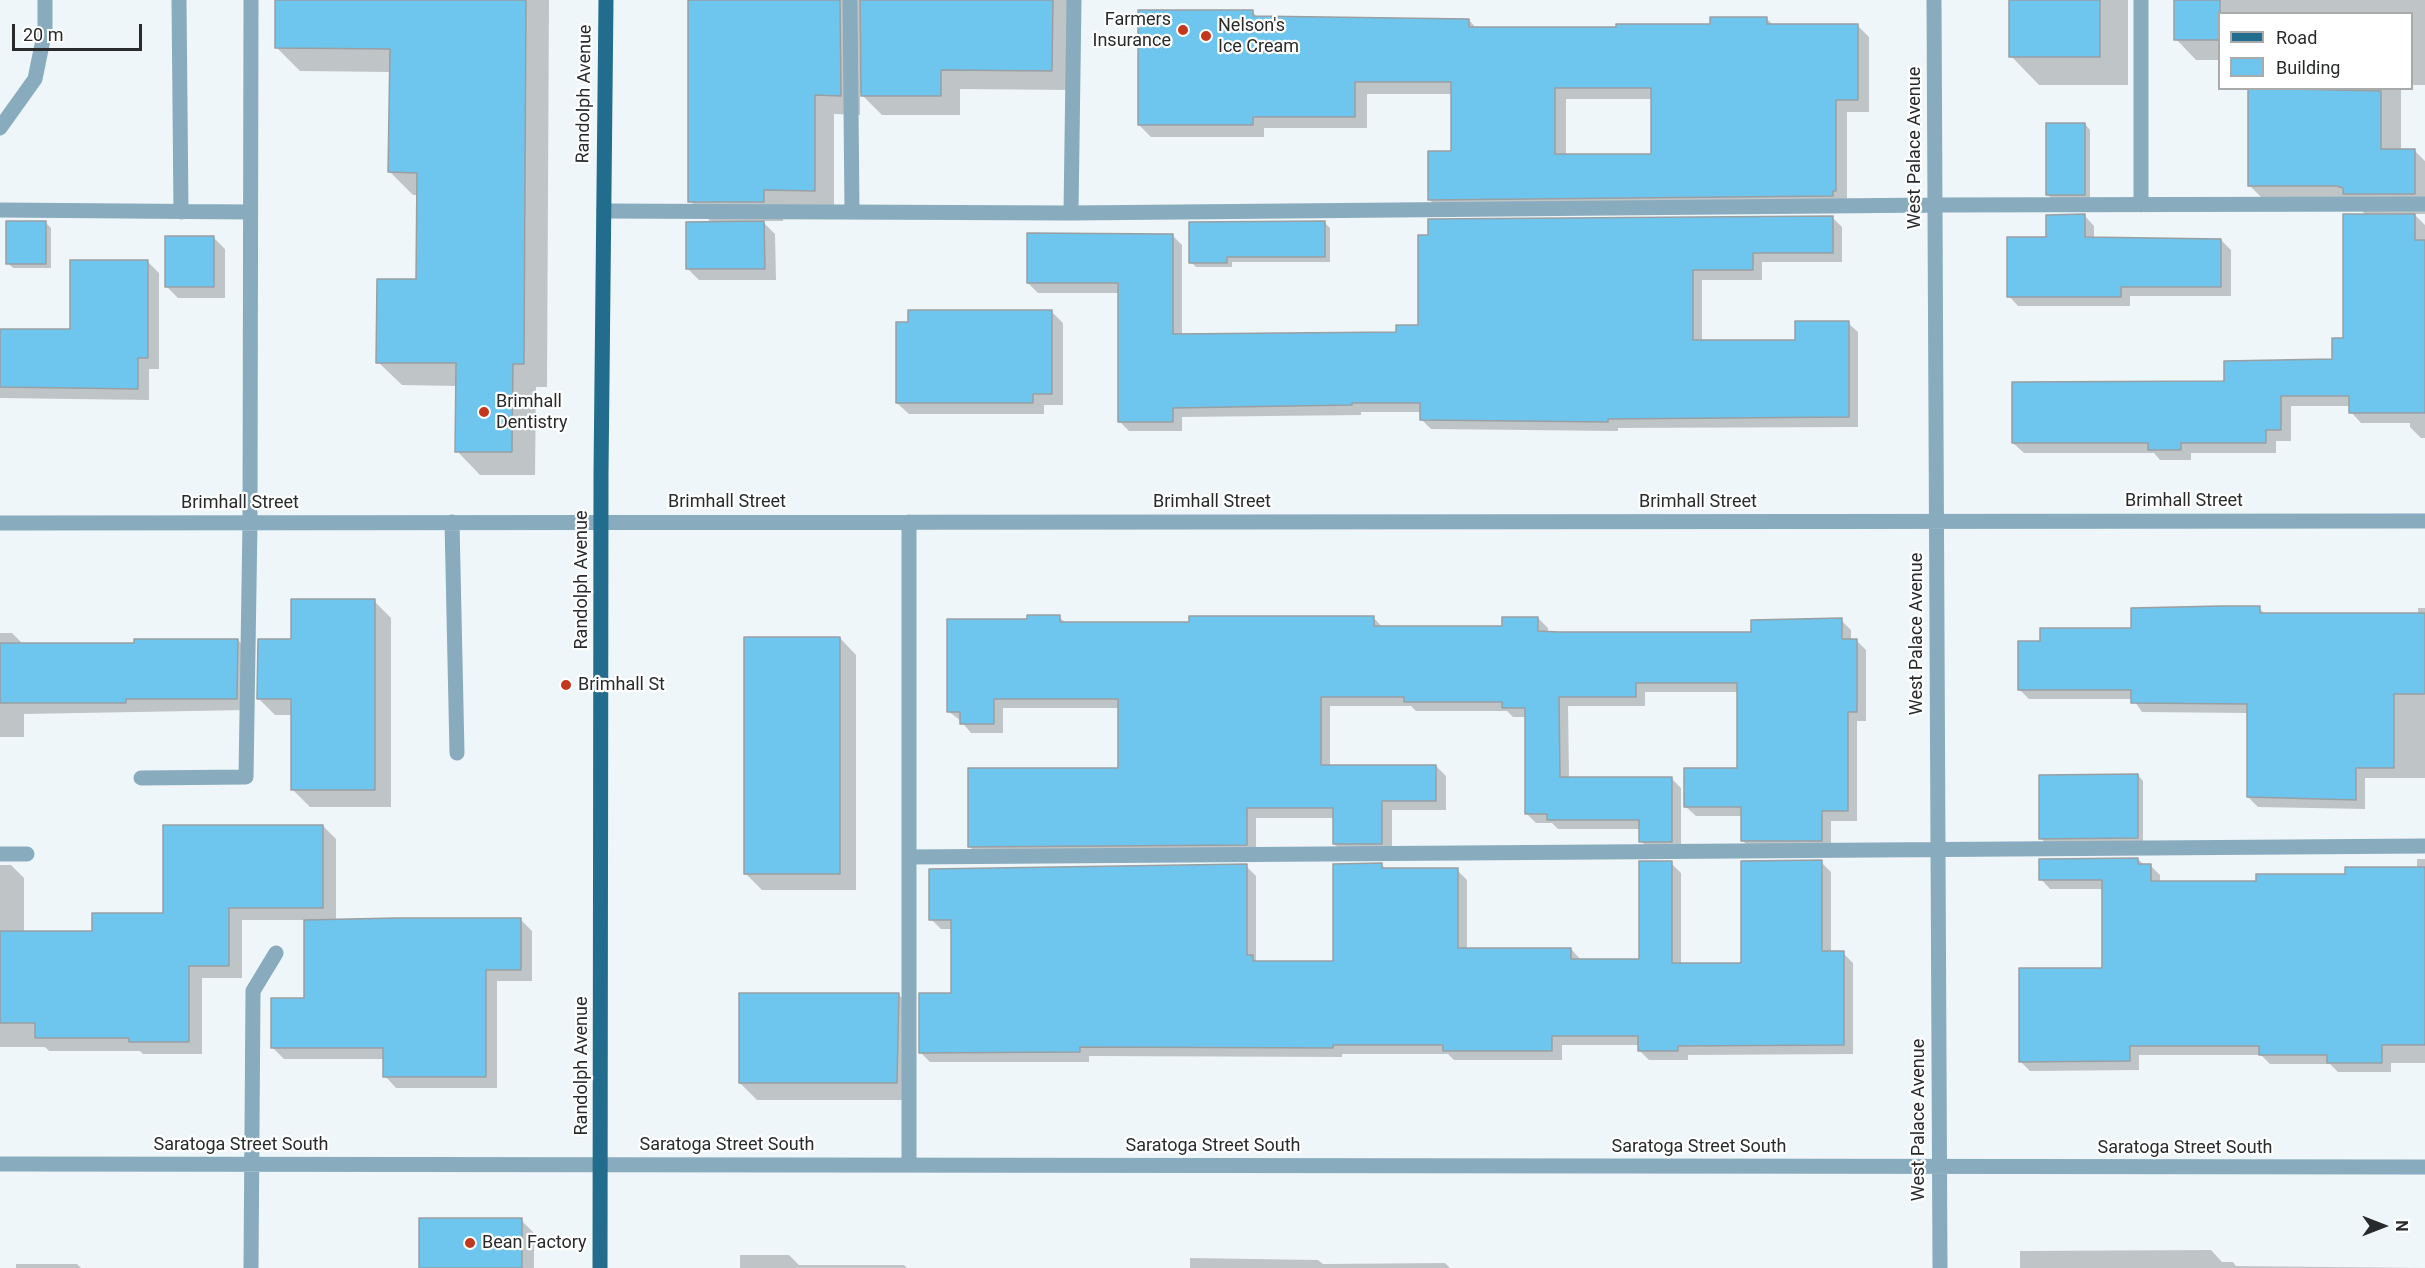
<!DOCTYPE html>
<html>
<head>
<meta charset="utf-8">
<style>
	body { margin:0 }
	#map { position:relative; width:2425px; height:1268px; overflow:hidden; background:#eff6f9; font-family:Roboto,sans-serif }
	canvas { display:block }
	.legend { position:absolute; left:2218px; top:12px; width:195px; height:78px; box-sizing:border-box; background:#fff; border:2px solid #a9aaaa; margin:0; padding:8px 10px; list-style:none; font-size:18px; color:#282a2b }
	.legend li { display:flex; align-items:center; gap:12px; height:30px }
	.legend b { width:30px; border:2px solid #a9aaaa }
	.north { position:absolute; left:2353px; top:1196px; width:60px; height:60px; -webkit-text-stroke:4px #fff; paint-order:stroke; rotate:90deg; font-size:16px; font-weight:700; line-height:24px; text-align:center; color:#282a2b }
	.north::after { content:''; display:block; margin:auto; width:21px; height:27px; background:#282a2b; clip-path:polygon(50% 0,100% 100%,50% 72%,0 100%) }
	.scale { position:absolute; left:12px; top:24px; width:130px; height:27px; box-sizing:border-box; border:3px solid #282a2b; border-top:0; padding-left:8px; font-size:18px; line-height:21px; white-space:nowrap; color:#282a2b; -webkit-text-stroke:4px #fff; paint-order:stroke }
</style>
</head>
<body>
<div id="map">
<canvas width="2425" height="1268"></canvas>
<ul class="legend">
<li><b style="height:8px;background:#226d8d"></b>Road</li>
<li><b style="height:16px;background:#6ec5ee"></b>Building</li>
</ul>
<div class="north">N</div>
<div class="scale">20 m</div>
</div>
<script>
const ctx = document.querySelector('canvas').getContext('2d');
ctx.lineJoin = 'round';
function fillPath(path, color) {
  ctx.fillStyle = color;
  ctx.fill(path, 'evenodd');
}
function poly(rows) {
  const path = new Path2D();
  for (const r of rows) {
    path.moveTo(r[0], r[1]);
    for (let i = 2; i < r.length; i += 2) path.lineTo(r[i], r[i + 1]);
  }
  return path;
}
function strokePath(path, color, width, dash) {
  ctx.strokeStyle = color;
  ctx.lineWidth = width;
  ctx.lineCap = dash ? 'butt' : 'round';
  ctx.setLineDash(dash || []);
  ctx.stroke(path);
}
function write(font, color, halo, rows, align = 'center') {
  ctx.font = font + ' Roboto,sans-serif';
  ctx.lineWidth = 4.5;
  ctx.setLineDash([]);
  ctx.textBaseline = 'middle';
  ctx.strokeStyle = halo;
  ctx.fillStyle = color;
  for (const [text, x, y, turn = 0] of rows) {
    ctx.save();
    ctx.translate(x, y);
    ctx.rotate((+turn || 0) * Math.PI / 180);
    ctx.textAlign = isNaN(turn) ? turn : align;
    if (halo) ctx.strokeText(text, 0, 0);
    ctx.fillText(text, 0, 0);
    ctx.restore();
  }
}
fillPath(poly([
	[277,0,549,0,547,387,536,387,535,475,480,475,457,451,457,386,402,385,378,362,417,281,418,195,413,195,390,172,391,72,300,71,277,48],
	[690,0,1072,0,1071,90,960,89,960,115,882,115,860,93,860,115,834,114,834,210,783,209,783,221,762,221,775,234,776,280,699,280,688,269,712,223,690,201],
	[2011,0,2128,0,2128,85,2039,85,2011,56],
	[2176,0,2425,0,2425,85,2412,85,2412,14,2220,14,2220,60,2196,60,2176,39],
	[1252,11,1258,18,1469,20,1477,29,1618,29,1712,25,1766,18,1773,25,1857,25,1869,37,1869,112,1847,112,1847,202,1441,211,1429,199,1452,153,1452,94,1367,94,1367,128,1264,128,1264,137,1151,137,1139,125],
	[1566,99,1653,99,1653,156,1566,156],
	[2250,88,2401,88,2401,151,2415,151,2425,161,2425,214,2414,214,2425,225,2425,438,2421,438,2410,427,2410,423,2361,423,2351,412,2351,406,2291,406,2291,441,2276,441,2276,453,2191,453,2191,460,2160,460,2154,453,2024,453,2013,443,2225,383,2334,361,2345,340,2366,215,2357,206,2270,206,2249,185],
	[2085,124,2090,130,2090,200,2053,200,2047,194],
	[2085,216,2094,226,2094,238,2221,240,2231,250,2231,296,2130,296,2130,306,2018,306,2009,296,2047,238],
	[1832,217,1842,227,1842,262,1762,262,1762,280,1702,280,1702,341,1797,341,1848,323,1858,332,1858,427,1618,428,1618,431,1431,429,1421,419,1421,412,1361,412,1361,415,1182,417,1182,431,1129,431,1119,421,1119,293,1038,293,1028,283,1172,235,1182,245,1182,335,1397,333],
	[1324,222,1330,228,1330,262,1232,262,1232,267,1196,267,1191,262],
	[46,223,51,228,51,268,13,268,8,263],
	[213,237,225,249,225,298,178,298,167,287],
	[147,261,159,273,159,369,149,369,149,400,0,398,0,331,71,331],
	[1052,312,1063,323,1063,405,1044,405,1044,414,909,414,897,403],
	[374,601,391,618,391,807,310,807,293,790,293,715,275,715,258,698,293,640],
	[2259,608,2266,615,2418,615,2418,608,2425,608,2425,778,2365,778,2365,809,2258,807,2248,797,2248,713,2142,712,2133,699,2029,699,2020,690,2041,642],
	[1059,617,1066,623,1190,623,1373,617,1383,628,1504,628,1538,618,1548,628,1548,633,1753,633,1841,620,1851,630,1851,640,1856,640,1866,650,1866,721,1857,721,1857,821,1831,821,1831,850,1752,850,1743,841,1743,816,1696,816,1686,807,1738,770,1738,692,1645,692,1645,706,1568,706,1569,778,1671,778,1681,788,1681,851,1650,851,1641,841,1641,829,1558,829,1552,823,1536,823,1526,813,1526,717,1513,717,1507,711,1416,711,1411,706,1330,706,1330,766,1436,766,1446,776,1446,810,1392,810,1392,853,1344,853,1334,844,1334,818,1256,818,1256,854,979,856,969,846,1119,770,1119,708,1003,708,1003,733,971,733,961,721,948,711,1028,621],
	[0,633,12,633,24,645,136,645,238,640,249,652,248,710,24,714,24,737,0,737],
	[840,638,856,655,856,890,762,890,745,873],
	[2138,775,2143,781,2143,843,2046,844,2041,838],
	[323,826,336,839,336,921,520,919,532,931,532,981,497,981,497,1088,396,1088,385,1076,385,1059,284,1059,272,1047,305,1000,305,920,242,920,242,978,202,978,202,1054,143,1054,140,1051,49,1051,45,1047,0,1047,0,865,11,865,24,878,24,932,94,932,164,914],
	[2138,859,2144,865,2150,865,2160,875,2160,883,2258,883,2417,869,2417,859,2425,859,2425,1063,2391,1063,2391,1072,2338,1072,2330,1064,2270,1064,2261,1055,2139,1055,2139,1070,2030,1071,2020,1061,2103,969,2103,889,2050,889,2041,879],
	[1821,862,1831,872,1831,953,1843,953,1853,963,1853,1054,1688,1055,1688,1060,1649,1060,1639,1050,1639,1045,1562,1045,1562,1060,1454,1060,1448,1054,1342,1054,1342,1057,1089,1056,1089,1062,930,1062,920,1052,952,995,952,929,941,929,931,919,1246,866,1256,876,1256,961,1334,963,1382,865,1387,870,1457,870,1467,880,1467,949,1571,949,1581,960,1641,960,1671,863,1681,873,1681,965,1743,965],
	[899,995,916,1012,913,1100,757,1100,740,1083],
	[521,1220,534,1233,534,1268,420,1268],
	[2211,1250,2222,1262,2233,1262,2236,1266,2425,1268,2020,1268,2020,1251],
	[740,1255,789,1255,799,1265,904,1265,907,1268,740,1268],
	[1190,1258,1318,1260,1323,1264,1445,1263,1450,1268,1190,1268],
	[16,1264,77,1264,81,1268,16,1268]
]), '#0003');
const building = poly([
	[275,0,526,0,524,364,513,364,512,452,455,452,456,363,376,363,377,279,416,279,417,173,388,172,390,49,275,48,275,0],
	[688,0,840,0,841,96,815,95,815,191,764,190,764,202,688,202,688,0],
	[860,0,1053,0,1052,71,941,70,941,96,861,96,860,0],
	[2009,0,2100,0,2100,57,2009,57,2009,0],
	[2174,0,2220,0,2220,40,2174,40,2174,0],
	[1138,10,1253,10,1253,16,1469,19,1469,27,1616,27,1616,24,1710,24,1710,17,1767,17,1767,24,1858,24,1858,100,1836,100,1836,191,1833,191,1833,196,1428,200,1428,151,1451,151,1451,82,1355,82,1355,117,1253,117,1253,125,1138,125,1138,10],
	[1555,88,1651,88,1651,154,1555,154,1555,88],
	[2248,88,2381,91,2381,149,2415,149,2415,194,2343,194,2343,188,2337,186,2248,186,2248,88],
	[2046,123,2085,123,2085,195,2046,195,2046,123],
	[2085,214,2085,237,2221,239,2221,287,2121,287,2121,297,2007,297,2007,237,2046,237,2046,215,2085,214],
	[2343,214,2415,214,2415,240,2425,240,2425,413,2349,413,2349,396,2281,396,2281,430,2266,430,2266,443,2181,443,2181,450,2148,450,2148,443,2012,443,2012,382,2224,381,2224,361,2332,359,2332,338,2343,338,2343,214],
	[1833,216,1833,253,1753,253,1753,270,1693,270,1693,340,1795,340,1795,321,1849,321,1849,417,1608,419,1608,422,1420,420,1420,403,1352,403,1352,405,1173,408,1173,422,1118,422,1118,283,1027,283,1027,233,1173,234,1173,334,1396,332,1396,325,1418,325,1418,235,1428,235,1428,219,1833,216],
	[6,221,46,221,46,264,6,264,6,221],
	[764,221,765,269,686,269,686,222,764,221],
	[1325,221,1325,257,1227,257,1227,263,1189,263,1189,222,1325,221],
	[165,236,214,236,214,287,165,287,165,236],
	[70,260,148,260,148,358,138,358,138,389,0,387,0,329,70,329,70,260],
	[908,310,1052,310,1052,394,1033,394,1033,403,896,403,896,322,908,322,908,310],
	[291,599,375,599,375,790,291,790,291,699,257,699,258,639,291,639,291,599],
	[2221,606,2260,606,2260,613,2425,613,2425,694,2394,694,2394,768,2356,768,2356,800,2247,797,2247,704,2131,703,2131,690,2018,690,2018,641,2040,641,2040,628,2131,628,2131,608,2221,606],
	[1027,615,1060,615,1060,622,1189,622,1189,616,1374,616,1374,626,1502,626,1502,617,1538,617,1538,631,1559,632,1751,632,1751,620,1842,618,1842,639,1857,639,1857,712,1848,712,1848,811,1822,811,1822,841,1741,841,1741,807,1684,807,1684,768,1737,768,1737,683,1636,683,1636,697,1559,697,1560,777,1672,777,1672,842,1639,842,1639,820,1547,820,1547,814,1525,814,1525,708,1502,708,1502,702,1404,702,1404,697,1321,697,1321,765,1436,765,1436,801,1382,801,1382,844,1333,844,1333,808,1247,808,1247,845,968,847,968,768,1118,768,1118,699,994,699,994,724,960,724,960,712,947,712,947,619,1027,619,1027,615],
	[744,637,840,637,840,874,744,874,744,637],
	[134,639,238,639,237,699,126,699,126,703,0,703,0,643,134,643,134,639],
	[2138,774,2138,838,2039,839,2039,775,2138,774],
	[163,825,323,825,323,908,229,908,229,966,189,966,189,1042,129,1042,129,1038,35,1038,35,1023,0,1023,0,931,92,931,92,913,163,913,163,825],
	[2138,858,2138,864,2151,864,2151,881,2256,881,2256,874,2345,874,2345,867,2425,867,2425,1045,2382,1045,2382,1063,2327,1063,2327,1055,2259,1055,2259,1046,2130,1046,2130,1061,2019,1062,2019,968,2102,968,2102,880,2039,880,2039,859,2138,858],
	[1822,860,1822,951,1844,951,1844,1045,1678,1046,1678,1051,1638,1051,1638,1036,1552,1036,1552,1051,1443,1051,1443,1045,1333,1045,1333,1048,1080,1047,1080,1052,919,1053,919,993,951,993,951,920,929,920,929,869,1247,864,1247,955,1253,955,1253,961,1333,961,1333,864,1382,863,1382,868,1458,868,1458,948,1571,948,1571,959,1639,959,1639,861,1672,861,1672,963,1741,963,1741,861,1822,860],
	[396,918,521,918,521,970,486,970,486,1077,383,1077,383,1048,271,1048,271,998,304,998,304,920,396,918],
	[739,993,899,993,897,1083,739,1083,739,993],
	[419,1218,522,1218,522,1268,419,1268,419,1218]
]);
fillPath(building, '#6ec5ee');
strokePath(building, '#999fa2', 1.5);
strokePath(poly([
	[179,0,181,212],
	[850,0,852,212],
	[1934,0,1940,1268],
	[2141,0,2141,205],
	[0,128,35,79,45,30,45,0],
	[0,210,250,212],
	[604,211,1071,213,1935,205,2425,204],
	[1071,213,1074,0],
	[452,522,457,753],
	[909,522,909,1165],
	[0,523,2425,521],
	[141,778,246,777,250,523,251,0],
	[0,854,27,854],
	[909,857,2425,846],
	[0,1164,2425,1167],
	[251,1268,253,991,276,953]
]), '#88abbd', 15);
strokePath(poly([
	[600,1268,601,474,606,0]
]), '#226d8d', 15);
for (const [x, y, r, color] of [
	[1183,30,6,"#c2371d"],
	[1206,36,6,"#c2371d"],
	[484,412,6,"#c2371d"],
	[566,685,6,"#c2371d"],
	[470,1243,6,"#c2371d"]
]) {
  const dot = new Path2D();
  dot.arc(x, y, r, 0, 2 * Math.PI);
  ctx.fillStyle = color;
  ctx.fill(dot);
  strokePath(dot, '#fff', 2);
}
write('18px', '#282a2b', '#fff', [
	["Farmers",1171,20,"right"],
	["Insurance",1171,41,"right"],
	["Nelson's",1218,26],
	["Ice Cream",1218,47],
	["Brimhall",496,402],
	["Dentistry",496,423],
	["Brimhall St",578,685],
	["Bean Factory",482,1243]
], 'left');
write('18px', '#282a2b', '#fff', [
	["Randolph Avenue",585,94,-89],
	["West Palace Avenue",1915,148,-90],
	["Brimhall Street",2184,501],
	["Brimhall Street",727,502],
	["Brimhall Street",1212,502],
	["Brimhall Street",1698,502],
	["Brimhall Street",240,503],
	["Randolph Avenue",582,580,-90],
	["West Palace Avenue",1917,634,-90],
	["Randolph Avenue",582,1066,-90],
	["West Palace Avenue",1919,1120,-90],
	["Saratoga Street South",241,1145],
	["Saratoga Street South",727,1145],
	["Saratoga Street South",1213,1146],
	["Saratoga Street South",1699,1147],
	["Saratoga Street South",2185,1148]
]);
</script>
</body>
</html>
